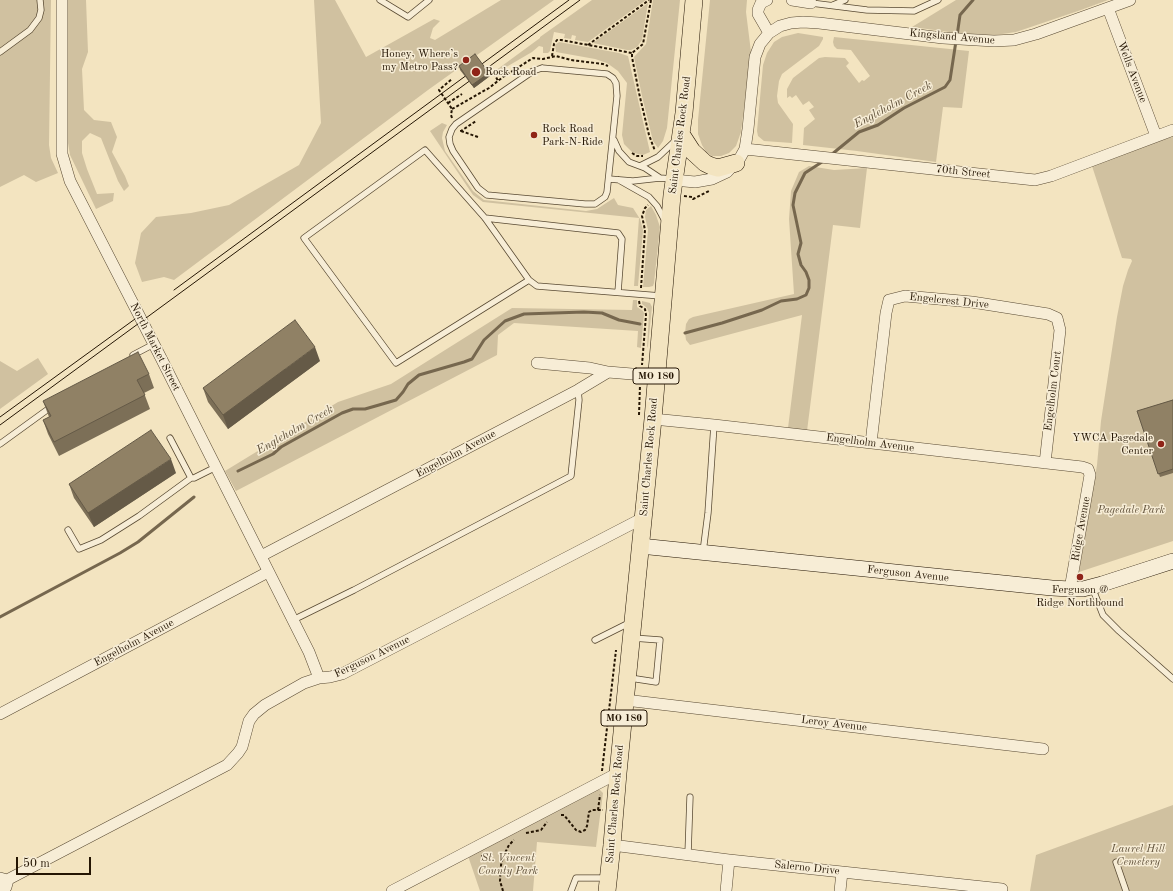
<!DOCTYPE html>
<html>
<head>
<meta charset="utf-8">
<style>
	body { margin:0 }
	#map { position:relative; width:1173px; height:891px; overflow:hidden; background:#f3e4c0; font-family:"Old Standard TT",serif }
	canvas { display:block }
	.scale { position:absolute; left:16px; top:857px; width:75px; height:18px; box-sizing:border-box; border:2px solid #241503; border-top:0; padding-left:5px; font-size:12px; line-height:14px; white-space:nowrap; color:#241503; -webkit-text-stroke:3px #f7edd6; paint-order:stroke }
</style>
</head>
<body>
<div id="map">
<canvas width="1173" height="891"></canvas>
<div class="scale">50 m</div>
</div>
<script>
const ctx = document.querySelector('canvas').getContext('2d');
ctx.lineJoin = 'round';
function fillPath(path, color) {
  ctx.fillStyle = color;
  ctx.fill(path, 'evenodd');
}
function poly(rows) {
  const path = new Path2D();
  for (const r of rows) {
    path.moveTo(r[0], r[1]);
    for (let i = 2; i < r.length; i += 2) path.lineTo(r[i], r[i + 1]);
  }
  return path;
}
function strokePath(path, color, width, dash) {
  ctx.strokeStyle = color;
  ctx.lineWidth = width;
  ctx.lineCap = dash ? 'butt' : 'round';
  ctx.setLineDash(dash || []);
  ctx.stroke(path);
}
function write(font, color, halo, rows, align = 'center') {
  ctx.font = font + ' "Old Standard TT",serif';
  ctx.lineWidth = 3;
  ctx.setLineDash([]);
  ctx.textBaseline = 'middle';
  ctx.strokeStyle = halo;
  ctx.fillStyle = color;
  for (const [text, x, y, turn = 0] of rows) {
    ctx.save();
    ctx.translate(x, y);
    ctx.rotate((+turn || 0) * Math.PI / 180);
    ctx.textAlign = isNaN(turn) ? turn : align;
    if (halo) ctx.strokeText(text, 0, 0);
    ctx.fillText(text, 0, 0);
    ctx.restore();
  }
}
fillPath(poly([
	[0,0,51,0,49,145,51,158,58,173,36,182,24,175,0,187],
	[68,0,86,0,88,52,82,69,84,110,94,120,111,122,117,137,112,152,125,176,129,186,124,191,118,181,101,138,90,133,82,141,82,153,87,169,97,194,114,193,113,201,96,209,70,155,67,137],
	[314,0,335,0,366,57,434,19,440,21,433,28,430,38,435,40,501,0,554,0,428,90,174,280,164,277,142,282,135,263,141,233,156,217,191,213,229,205,299,165,321,123],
	[592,0,646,0,588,42,575,40,576,36,572,35,571,39,564,38,565,34,554,32,550,51,548,53,543,53,543,47,539,46,532,52,496,73,495,71,540,38,540,37],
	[653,0,680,0,667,128,663,141,658,148,653,141,642,96,634,57,646,44],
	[710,0,747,0,746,12,751,52,741,132,736,146,729,153,721,156,712,156,706,152,702,145,698,134,698,120],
	[956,0,1108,0,1081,10,1016,32,995,35,957,33,912,27],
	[648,3,642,40,637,47,631,50,627,50,593,43],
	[798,33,823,37,823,39,819,46,782,74,779,81,777,96,778,103,793,124,792,143,764,141,758,136,757,131,763,65,767,53,774,42,782,37],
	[834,37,969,51,962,108,943,107,936,162,857,151,803,145,804,128,815,119,809,110,814,107,809,101,803,105,796,95,792,98,790,96,787,98,787,89,793,78,819,58,825,57,845,58,849,63,846,66,859,83,862,80,864,81,870,76,851,50,837,49,834,46,833,42],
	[559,42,619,53,628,56,650,152,643,155,638,154,632,152,624,144,622,135,627,83,618,71,607,63,595,59,556,52,555,45],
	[442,123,447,125,443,132,442,138,445,151,473,191,484,200,586,211,597,209,614,198,618,205,633,208,640,219,643,230,638,286,634,286,639,218,483,202,473,195,430,131],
	[1173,137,1173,541,1079,572,1097,465,1101,421,1117,317,1123,286,1128,270,1132,261,1131,259,1122,258,1092,166,1149,143],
	[809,166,834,170,867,168,860,228,833,225,807,431,788,428,802,315,690,345,686,340,685,333,686,324,689,319,693,317,794,294,789,219,791,191,799,172],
	[651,206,656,215,660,227,654,283,653,286,649,287,643,287,648,230,645,217,646,210],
	[633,300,637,300,637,307,643,311,644,313,641,348,637,347,638,331,514,323,498,335,497,355,236,491,225,471,338,402,391,384,512,308,632,310],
	[642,301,650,303,652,307,648,346,647,348,649,313,647,308,642,304],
	[38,358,48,374,0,409,0,361,17,371],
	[594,790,600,790,603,793,596,847,537,842,533,891,480,891,468,856],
	[1173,805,1173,891,1030,891,1036,855]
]), '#d0c1a0');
strokePath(poly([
	[957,36,960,15,973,0],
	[831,155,859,132,878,125,904,108,945,87,950,80,956,41],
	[685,333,722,323,762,310,781,301,797,299,806,295,809,288,809,280,806,272,801,265,798,254,801,243,793,205,795,193,805,173,825,160],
	[238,471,273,454,281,447,342,413,353,409,365,409,379,405,396,400,403,392,408,384,419,375,464,362,472,359,484,340,505,321,524,314,584,312,602,313,619,320,640,324],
	[0,617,120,553,138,542,194,497]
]), '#76674e', 3);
const lane = poly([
	[380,0,408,17,429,0],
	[811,3,867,10,914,11,938,0],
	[833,5,845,0],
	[0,52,30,30,39,18,41,10,40,0],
	[542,68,607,74,613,78,616,83,617,96,607,192,605,197,595,204,585,204,487,195,478,188,453,151,450,144,449,137,452,129,456,124,533,71,542,68],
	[614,140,619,151,629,162,645,168,660,178],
	[640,166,658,157,675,141],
	[609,179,633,181,660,178,672,179],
	[619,180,649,197,657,206,664,219],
	[485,218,618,233,622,239,618,292],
	[529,280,396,363,304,238,425,150,485,218,529,280,537,286,661,296],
	[133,355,154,344],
	[170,438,191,478,194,478,216,467],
	[0,444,51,407],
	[68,530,79,549,101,540,139,516,191,478],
	[703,552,708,513,714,425],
	[1092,587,1103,615,1119,631,1173,679],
	[293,620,354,590,571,476,579,400,578,390],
	[595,640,629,623],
	[630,678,656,682,660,640,633,638],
	[688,854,690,797],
	[1116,862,1126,891],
	[571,891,576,878,607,878]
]);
const street = poly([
	[62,0,62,154,70,181,161,358,309,652,319,678],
	[767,0,761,3,758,10,758,14,769,33],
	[792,0,811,3],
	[1108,8,1156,136],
	[745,149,1035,180,1051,176,1173,130],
	[674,180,695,182,712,179,727,172,740,158,745,149,748,129,755,57,760,44,769,33,780,26,791,23,803,22,819,23,943,38,994,41,1014,40,1036,34,1130,0],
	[537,363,590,368,608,372],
	[653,419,714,425,1082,467,1088,469,1090,475,1070,589],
	[871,443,886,313,889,300,905,296,972,302,1048,314,1057,318,1060,330,1045,463],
	[261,556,578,390,608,372,656,376],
	[625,700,1043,749],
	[0,714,268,572],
	[612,845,729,860,1002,889],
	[0,878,7,880,227,765,238,753,242,747,249,721,254,714,265,705,304,683,319,678,330,677,342,674,643,518],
	[0,890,6,887,8,880],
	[392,891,618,773],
	[726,891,729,860],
	[840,891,842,872]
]);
const secondary = poly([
	[640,546,1052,588,1070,589,1083,589,1102,584,1173,561]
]);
const primary = poly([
	[681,134,692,151,705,163,711,166,718,168,736,163],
	[607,891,612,845,618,773,653,419,672,195,684,113,694,0]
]);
strokePath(lane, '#584932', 7);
strokePath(street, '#584932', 12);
strokePath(secondary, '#241503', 16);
strokePath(primary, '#241503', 18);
strokePath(poly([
	[651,0,643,44,632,53,632,57,639,93,649,135,655,151],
	[588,45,649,0],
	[552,56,554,44,557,40,561,40,632,53],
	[494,73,498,81],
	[448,103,462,94],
	[452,109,489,88,503,77,533,58,543,59,556,56,571,60,603,64,608,66],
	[452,118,451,115,452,109,439,90,452,79],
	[461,130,461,131,476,121],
	[461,131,478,137],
	[632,153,637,156,643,156],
	[684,196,692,197,693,199,709,191],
	[641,288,645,230,642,216,645,208,648,205],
	[639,301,640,306,645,309,646,315,642,365],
	[639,415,640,385],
	[602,771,616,650],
	[598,810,600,795],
	[561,815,564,815,576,830,581,832,585,830,587,826,589,812,592,810,603,810],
	[526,833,541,830,547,822],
	[481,856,486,856],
	[503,891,500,881,501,865,503,857,509,845,514,840]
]), '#241503', 2, [3, 2]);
strokePath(lane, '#f7edd6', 5.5);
strokePath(street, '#f7edd6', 11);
strokePath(secondary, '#f7edd6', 15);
strokePath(primary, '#f3e4c0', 17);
strokePath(poly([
	[174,290,569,0],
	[0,417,135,319],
	[0,425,580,0]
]), '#241503', 1);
fillPath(poly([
	[459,66,490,76,474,88,460,70],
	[320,361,228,429,208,402,203,388],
	[149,374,154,388,144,393,150,409,59,456,48,434,43,420,49,417,43,401],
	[1173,400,1173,473,1160,477,1137,411],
	[176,473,94,527,74,498,69,484]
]), '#7c6f57');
fillPath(poly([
	[489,73,490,76,474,88,472,85],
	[315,347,320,361,228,429,223,415],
	[171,459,176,473,94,527,88,513]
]), '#655a47');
const building = poly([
	[475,54,489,73,472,85,459,66,475,54],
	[295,320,315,347,223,415,203,388,295,320],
	[138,352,149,374,137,380,145,395,54,442,43,420,51,416,43,401,138,352],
	[1173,400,1173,469,1158,474,1137,411,1173,400],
	[151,430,171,459,88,513,69,484,151,430]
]);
fillPath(building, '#908165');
strokePath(building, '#655a47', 1);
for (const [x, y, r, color] of [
	[466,60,4,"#8f2418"],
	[476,72,5,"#8f2418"],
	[534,135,4,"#8f2418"],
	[1161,444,4,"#8f2418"],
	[1080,577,4,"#8f2418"]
]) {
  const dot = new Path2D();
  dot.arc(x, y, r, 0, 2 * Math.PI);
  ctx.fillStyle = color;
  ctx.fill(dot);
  strokePath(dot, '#f7edd6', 1.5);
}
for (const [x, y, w] of [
	[656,376,46],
	[624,718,46]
]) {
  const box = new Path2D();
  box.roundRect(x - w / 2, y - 8, w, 16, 3);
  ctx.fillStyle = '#f7edd6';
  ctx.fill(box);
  strokePath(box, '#241503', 1);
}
write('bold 10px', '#241503', null, [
	["MO 180",656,376],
	["MO 180",624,718]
]);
write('11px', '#241503', '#f7edd6', [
	["Kingsland Avenue",952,37,5],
	["Wells Avenue",1132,72,69],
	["Saint Charles Rock Road",680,135,-83],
	["70th Street",963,172,6],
	["Engelcrest Drive",949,301,6],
	["North Market Street",155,347,63],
	["Engelholm Court",1053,391,-83],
	["Engelholm Avenue",870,443,7],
	["Engelholm Avenue",456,454,-28],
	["Saint Charles Rock Road",649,457,-85],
	["Ridge Avenue",1081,529,-80],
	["Ferguson Avenue",908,574,6],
	["Engelholm Avenue",134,643,-28],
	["Ferguson Avenue",372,657,-26],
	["Leroy Avenue",834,724,7],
	["Saint Charles Rock Road",615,804,-85],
	["Salerno Drive",807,868,6]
]);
write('11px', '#241503', '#f7edd6', [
	["Honey, Where’s",458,54],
	["my Metro Pass?",458,67],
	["Rock Road",485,72,"left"],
	["Rock Road",542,129,"left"],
	["Park-N-Ride",542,142,"left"],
	["YWCA Pagedale",1153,438],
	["Center",1153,451],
	["Ferguson @",1080,590,"center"],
	["Ridge Northbound",1080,603,"center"]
], 'right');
write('italic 11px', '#60513a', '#f7edd6', [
	["Pagedale Park",1131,510],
	["Laurel Hill",1138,849],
	["Cemetery",1138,862],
	["St. Vincent",508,858],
	["County Park",508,871]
]);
write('italic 12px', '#5b4c35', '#f7edd6', [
	["Engleholm Creek",893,105,-28],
	["Engleholm Creek",295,430,-30]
]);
</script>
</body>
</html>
